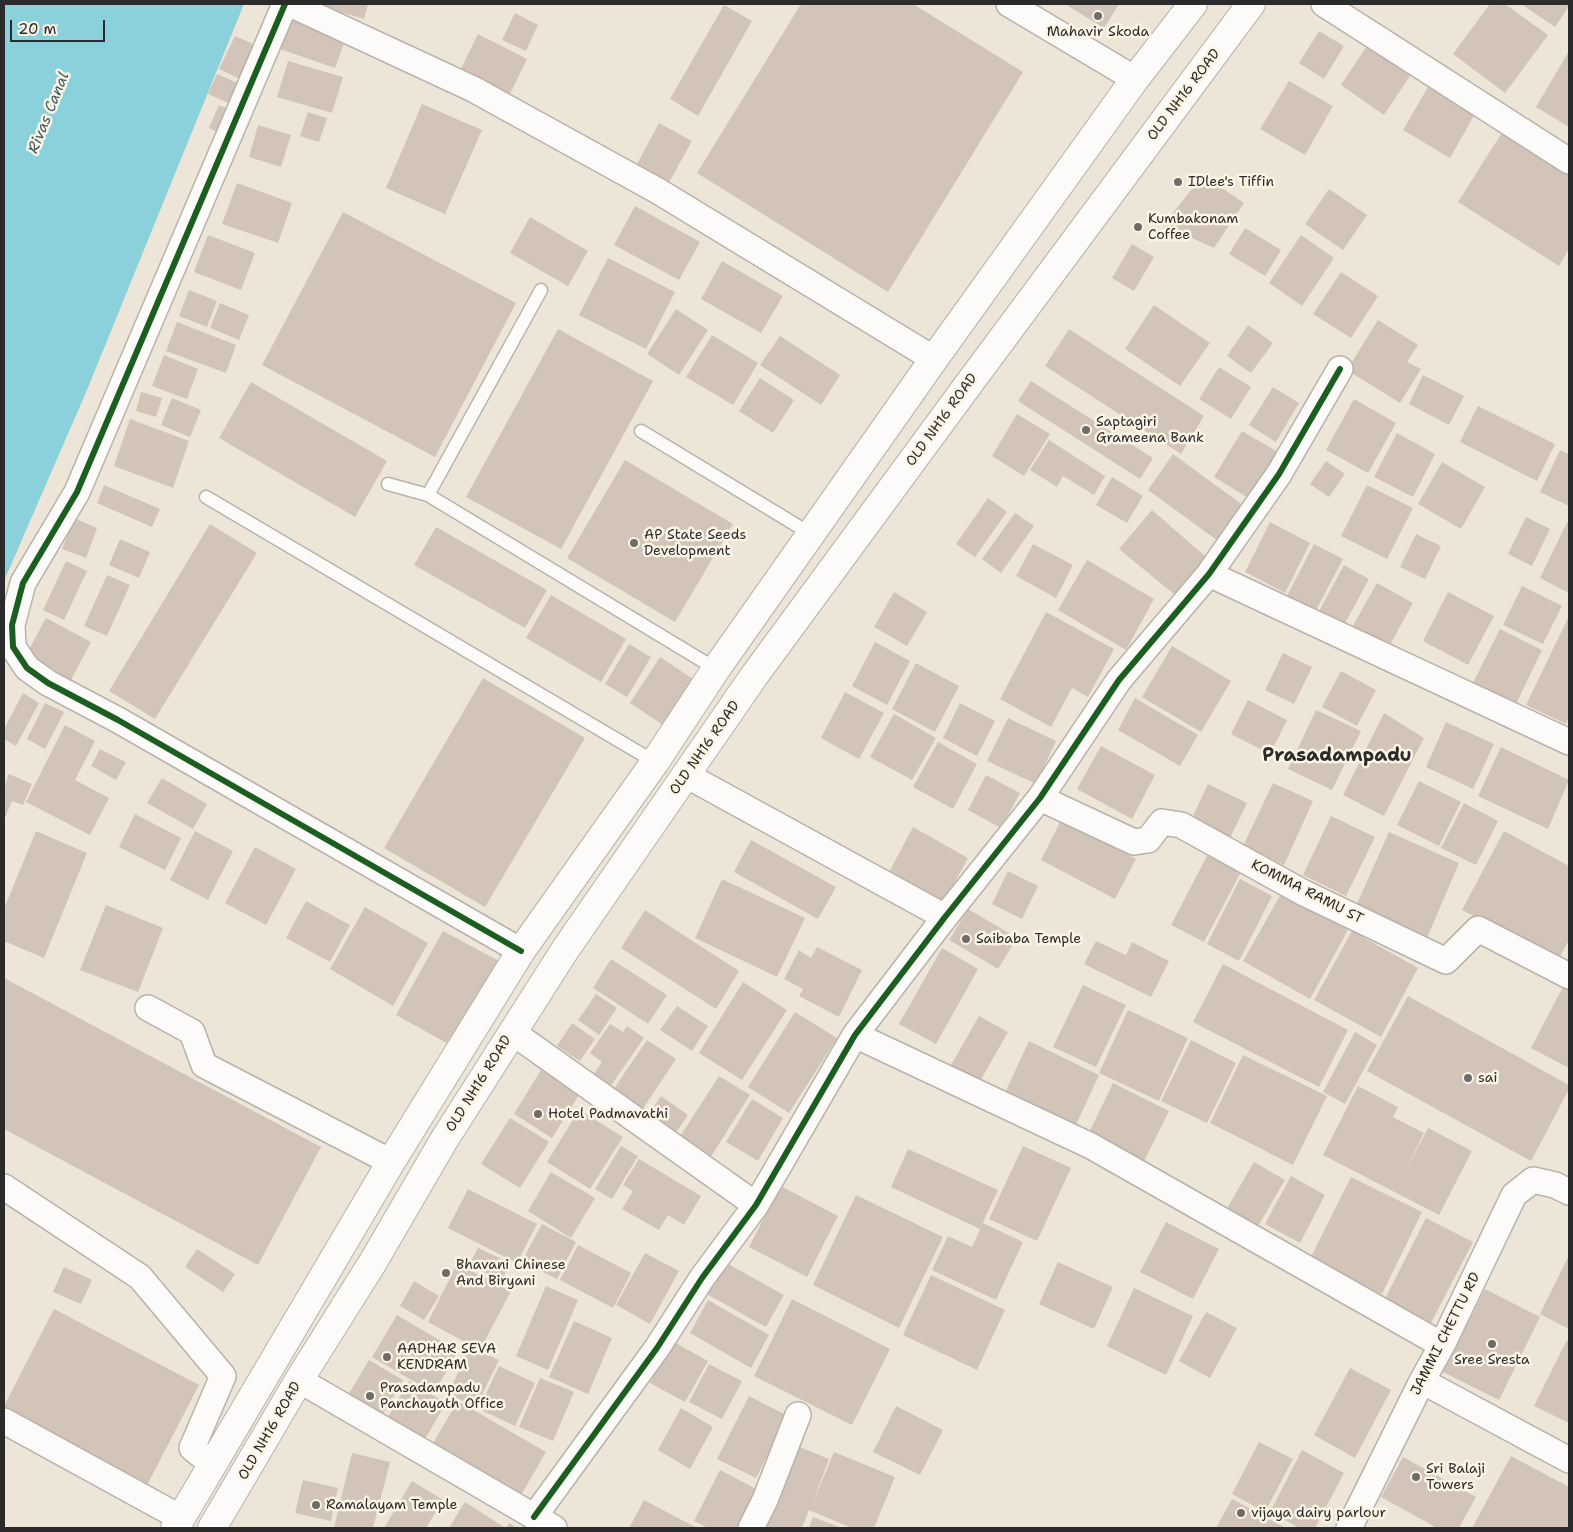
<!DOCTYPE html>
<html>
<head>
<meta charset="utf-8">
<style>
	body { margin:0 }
	#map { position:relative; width:1573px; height:1532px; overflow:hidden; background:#ede6d8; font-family:"Shantell Sans",sans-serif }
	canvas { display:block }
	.frame { position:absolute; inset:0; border:5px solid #2b2b2b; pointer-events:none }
	.scale { position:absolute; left:10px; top:20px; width:95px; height:22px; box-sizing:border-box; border:2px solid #2b2b2b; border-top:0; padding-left:6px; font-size:15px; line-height:18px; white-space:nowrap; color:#2b2b2b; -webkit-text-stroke:4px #fcf5e5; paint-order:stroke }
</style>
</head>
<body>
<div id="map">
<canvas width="1573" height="1532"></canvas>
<div class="frame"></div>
<div class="scale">20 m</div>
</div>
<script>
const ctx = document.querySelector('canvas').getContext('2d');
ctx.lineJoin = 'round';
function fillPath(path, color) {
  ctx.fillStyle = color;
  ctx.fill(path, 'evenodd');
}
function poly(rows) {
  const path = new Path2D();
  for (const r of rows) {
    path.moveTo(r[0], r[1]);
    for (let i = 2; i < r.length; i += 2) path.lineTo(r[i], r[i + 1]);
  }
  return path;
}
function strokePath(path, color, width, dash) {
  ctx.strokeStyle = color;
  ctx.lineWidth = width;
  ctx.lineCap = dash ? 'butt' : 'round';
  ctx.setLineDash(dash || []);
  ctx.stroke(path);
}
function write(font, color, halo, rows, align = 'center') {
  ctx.font = font + ' "Shantell Sans",sans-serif';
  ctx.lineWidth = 5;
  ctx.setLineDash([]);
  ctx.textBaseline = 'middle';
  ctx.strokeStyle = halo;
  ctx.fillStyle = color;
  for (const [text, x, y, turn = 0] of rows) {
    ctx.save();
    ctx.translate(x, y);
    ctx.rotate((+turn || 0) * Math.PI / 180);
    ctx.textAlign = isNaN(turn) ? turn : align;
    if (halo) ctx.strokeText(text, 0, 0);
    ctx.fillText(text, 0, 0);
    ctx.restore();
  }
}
fillPath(poly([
	[4,4,244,4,87,390,4,581]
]), '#8ad1db');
fillPath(poly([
	[319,4,368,4,364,19,319,6],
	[801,4,913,4,1023,72,888,292,697,173],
	[1065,4,1119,4,1104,28],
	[1490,4,1505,4,1548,35,1505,93,1453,54],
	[1521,4,1569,4,1569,6,1555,27],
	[724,5,752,21,698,116,670,99],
	[515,13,538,25,526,51,502,40],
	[288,15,347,35,335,68,277,48],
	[1319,31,1344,46,1324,79,1299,63],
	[478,34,527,59,506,102,457,77],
	[235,36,258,46,242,80,219,69],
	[1367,46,1410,76,1384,115,1341,85],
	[1569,51,1569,127,1536,107],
	[288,61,343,77,332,113,277,97],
	[217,74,244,86,235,106,208,94],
	[1289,81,1333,106,1305,155,1260,129],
	[1428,87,1475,114,1450,158,1403,130],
	[422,104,482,130,445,214,386,188],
	[219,105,234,112,223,135,209,128],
	[308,112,327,118,319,142,300,136],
	[659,123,692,141,667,186,635,168],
	[258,125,291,135,281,167,249,157],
	[1503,131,1569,174,1569,249,1559,266,1458,202],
	[1203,175,1244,203,1214,248,1163,225],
	[237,183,292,203,278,243,222,224],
	[1329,189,1367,215,1343,250,1305,224],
	[635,206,700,242,679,280,614,245],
	[343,212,516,303,435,457,262,365],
	[530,217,588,251,568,286,510,253],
	[1245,228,1281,250,1265,276,1229,254],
	[208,235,255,253,241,290,194,272],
	[1301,235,1334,258,1302,306,1269,283],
	[1132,244,1154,257,1134,291,1112,278],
	[608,258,675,292,646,349,579,315],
	[722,261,783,296,761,333,701,299],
	[1341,272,1378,296,1351,338,1313,314],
	[189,290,217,301,207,327,179,316],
	[220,303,249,315,239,340,210,328],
	[1154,305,1210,343,1180,386,1125,349],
	[676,309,708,330,679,375,647,354],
	[1378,320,1418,345,1407,362,1421,369,1400,403,1347,370],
	[177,322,236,345,226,373,166,351],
	[1248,325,1273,343,1251,373,1227,356],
	[558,329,653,381,561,549,466,497],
	[1069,329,1204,416,1181,454,1045,366],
	[712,335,758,363,733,405,686,377],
	[780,336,840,375,821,405,760,365],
	[164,355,198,369,187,399,152,386],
	[1219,367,1251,387,1231,419,1199,399],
	[1423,375,1464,396,1449,425,1409,404],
	[760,378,794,400,773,433,739,411],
	[1031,381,1153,458,1140,479,1018,401],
	[251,382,387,461,355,517,219,438],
	[1273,387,1299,403,1276,442,1249,425],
	[141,392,162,398,156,417,136,411],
	[172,398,201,410,190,437,161,425],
	[1354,399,1396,423,1368,473,1326,450],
	[1478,406,1555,444,1537,481,1460,442],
	[1017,414,1050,434,1024,476,992,456],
	[130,419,189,441,173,488,114,466],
	[1242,431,1278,452,1250,499,1214,477],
	[1397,433,1435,454,1413,497,1374,477],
	[1049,440,1105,476,1094,495,1063,476,1057,487,1030,470],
	[1560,450,1569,454,1569,506,1540,492],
	[1173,454,1244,506,1218,541,1148,490],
	[625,460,733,524,675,622,567,558],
	[1326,461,1345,474,1329,497,1310,484],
	[1442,462,1485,487,1461,529,1418,504],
	[1112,477,1143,496,1127,523,1096,505],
	[104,485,160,509,152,527,97,503],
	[1367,485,1413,508,1387,559,1341,536],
	[988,498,1007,512,975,557,956,544],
	[1152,510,1206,557,1175,595,1119,549],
	[1015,513,1034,526,1001,573,982,559],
	[1526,517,1550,529,1532,566,1508,554],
	[74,518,97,528,86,558,62,549],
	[1270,522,1310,543,1285,593,1245,572],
	[1567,522,1569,524,1569,593,1540,578],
	[210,524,257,553,155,719,109,691],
	[436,527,547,590,525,628,414,565],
	[1416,534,1441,546,1425,579,1400,567],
	[120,539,150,552,139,578,109,565],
	[1033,544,1073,565,1056,598,1016,576],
	[1314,544,1343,559,1315,612,1286,598],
	[1087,560,1154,599,1126,650,1058,610],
	[66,561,87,571,64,620,43,610],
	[1344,565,1369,579,1343,627,1318,613],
	[107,575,130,585,107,636,84,626],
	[1377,583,1413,603,1386,652,1350,631],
	[1522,586,1562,606,1543,644,1503,625],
	[894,592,927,612,907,646,874,627],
	[1448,592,1494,616,1468,665,1423,641],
	[551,595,626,639,601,682,526,638],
	[1046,612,1114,649,1088,697,1072,688,1051,727,1000,699],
	[1569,616,1569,717,1566,724,1526,705],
	[46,618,91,642,71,680,26,655],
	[1500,629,1542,650,1516,704,1473,683],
	[875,642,910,661,887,705,852,686],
	[629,644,651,657,627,697,605,684],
	[1172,646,1231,681,1201,732,1142,697],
	[1283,653,1312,667,1294,704,1265,690],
	[660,657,693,679,663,725,630,703],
	[916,663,959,686,935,732,892,709],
	[1341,671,1376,690,1357,726,1322,707],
	[483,678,585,738,485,907,384,848],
	[845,692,884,713,859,759,821,738],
	[23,693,39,703,16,746,4,739,4,729],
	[1135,698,1198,735,1180,766,1118,730],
	[1248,700,1287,720,1270,754,1231,734],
	[45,703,64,712,45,749,27,739],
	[960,703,995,721,977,756,943,738],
	[1316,710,1361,731,1332,790,1288,769],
	[1384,713,1424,738,1384,816,1343,795],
	[894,714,936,738,912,780,870,757],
	[1008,718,1056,741,1036,784,987,761],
	[1446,722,1494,744,1473,789,1426,767],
	[65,725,95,741,75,780,109,798,90,835,26,802],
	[938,742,977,764,953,809,913,787],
	[1101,746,1155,775,1132,819,1077,789],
	[1501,747,1569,780,1548,829,1478,796],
	[100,749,126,762,116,780,91,766],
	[9,774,32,784,23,805,12,801,4,820,4,787],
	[986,775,1020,793,1001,828,968,810],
	[162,778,207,804,193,829,147,803],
	[1419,781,1461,802,1439,846,1397,825],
	[1273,783,1313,801,1284,865,1243,846],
	[1208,784,1247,803,1230,838,1191,820],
	[1464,803,1498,821,1476,865,1441,848],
	[135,814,181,838,165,870,119,847],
	[1331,816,1375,837,1346,896,1303,875],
	[1061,820,1136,859,1115,899,1041,860],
	[913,827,968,858,942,905,888,874],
	[36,831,87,853,44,958,4,941,4,909],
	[195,831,233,851,208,900,170,880],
	[1504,831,1569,866,1569,940,1558,960,1462,910],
	[1389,832,1459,863,1427,938,1356,906],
	[751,840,836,887,818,919,734,872],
	[255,847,296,869,266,925,225,903],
	[1208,854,1241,872,1204,942,1171,925],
	[1008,871,1038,886,1022,919,992,904],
	[722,879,805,918,777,977,695,938],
	[1240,879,1272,896,1239,961,1207,944],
	[1282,892,1348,930,1310,999,1243,961],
	[306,901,350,925,330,962,286,938],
	[106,905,163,928,138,992,80,970],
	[365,907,428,943,393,1006,330,969],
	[968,909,1017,938,998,969,949,940],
	[645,910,739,971,716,1009,621,948],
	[443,931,499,961,452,1046,396,1015],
	[1352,931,1418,968,1381,1037,1314,1000],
	[1096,941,1126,955,1132,942,1169,961,1151,997,1084,964],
	[817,947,862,970,839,1017,799,996,803,989,784,979,799,950,811,958],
	[942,948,978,969,936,1044,899,1024],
	[611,959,667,995,648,1024,593,988],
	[1223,964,1348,1030,1319,1087,1193,1022],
	[4,978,321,1147,258,1265,4,1129],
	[1566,981,1569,982,1569,1068,1531,1048],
	[743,982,787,1010,742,1080,699,1053],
	[1083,985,1126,1005,1096,1067,1053,1047],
	[596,994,617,1008,599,1035,578,1020],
	[1408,996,1569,1085,1569,1089,1531,1161,1367,1071],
	[677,1006,708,1026,692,1051,660,1030],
	[1128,1010,1188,1038,1159,1101,1099,1073],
	[795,1012,837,1038,789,1113,748,1087],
	[979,1016,1008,1032,979,1083,950,1067],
	[572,1023,595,1039,580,1061,557,1046],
	[610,1024,623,1032,627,1026,644,1038,610,1087,593,1075,602,1062,590,1053],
	[1355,1032,1377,1045,1345,1104,1323,1092],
	[647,1040,676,1059,642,1110,613,1090],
	[1191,1040,1236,1063,1207,1123,1161,1101],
	[1029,1041,1099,1075,1073,1131,1003,1097],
	[1243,1055,1327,1096,1293,1165,1210,1123],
	[541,1070,579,1095,552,1138,514,1114],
	[719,1076,750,1095,710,1158,679,1138],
	[1113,1083,1169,1111,1142,1165,1087,1137],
	[1358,1086,1398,1107,1393,1117,1424,1133,1402,1177,1428,1128,1472,1151,1439,1215,1323,1155],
	[661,1096,688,1115,671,1140,644,1121],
	[752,1099,783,1118,758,1161,726,1142],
	[579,1110,623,1137,590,1189,547,1162],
	[510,1118,549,1142,520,1188,481,1164],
	[621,1146,638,1156,612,1199,595,1189],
	[1023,1146,1071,1168,1037,1241,989,1219],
	[908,1149,998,1190,980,1229,891,1187],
	[639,1159,701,1196,684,1225,668,1215,659,1230,622,1209,633,1191,623,1185],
	[1254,1162,1285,1180,1257,1228,1226,1210],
	[551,1172,595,1198,571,1238,528,1211],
	[1291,1176,1325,1195,1300,1243,1265,1224],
	[1351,1177,1422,1212,1382,1294,1310,1259],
	[773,1182,838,1216,807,1277,749,1247,768,1210,761,1207],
	[468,1189,537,1224,517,1263,448,1228],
	[856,1195,943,1237,899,1328,813,1285],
	[1426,1218,1473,1242,1431,1323,1385,1299],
	[1166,1222,1219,1249,1193,1299,1140,1272],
	[983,1223,1023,1242,996,1300,932,1270,948,1236,972,1247],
	[542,1224,576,1242,557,1279,522,1261],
	[578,1245,631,1273,613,1308,560,1280],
	[478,1248,510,1263,502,1280,469,1265],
	[197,1249,235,1274,223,1292,185,1267],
	[645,1253,679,1271,650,1324,616,1305],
	[1569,1255,1569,1329,1540,1314],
	[719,1259,784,1295,766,1327,701,1291],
	[1058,1262,1113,1287,1094,1329,1039,1304],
	[457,1264,511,1291,480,1350,428,1322],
	[64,1267,92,1280,81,1304,53,1292],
	[931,1275,1005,1310,977,1370,903,1335],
	[414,1281,439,1296,424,1320,400,1306],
	[546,1286,578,1300,548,1370,516,1356],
	[1134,1288,1193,1316,1166,1375,1107,1346],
	[1485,1289,1540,1317,1499,1400,1443,1372],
	[792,1299,890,1349,852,1425,754,1376],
	[708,1300,769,1335,751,1368,690,1333],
	[54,1309,199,1385,145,1489,4,1416,4,1406],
	[1206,1312,1237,1328,1210,1378,1179,1361],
	[397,1315,458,1351,434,1393,372,1357],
	[574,1321,612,1338,588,1394,549,1377],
	[1567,1340,1569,1341,1569,1423,1534,1406],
	[672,1341,708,1361,685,1402,650,1383],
	[470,1347,499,1360,476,1407,448,1394],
	[369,1360,403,1380,381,1417,347,1397],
	[709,1364,742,1381,722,1419,689,1402],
	[499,1366,535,1383,515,1426,479,1409],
	[1350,1368,1391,1390,1355,1458,1314,1435],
	[540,1378,574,1392,553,1441,519,1427],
	[409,1381,446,1403,422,1444,385,1422],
	[749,1396,788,1416,756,1478,717,1459],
	[458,1401,546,1452,517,1502,429,1450],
	[896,1406,943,1430,920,1475,873,1452],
	[681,1408,713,1427,690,1469,658,1450],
	[1259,1442,1293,1459,1265,1512,1232,1494],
	[792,1444,829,1459,811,1507,834,1452,895,1477,874,1528,852,1528,809,1510,802,1528,759,1528],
	[1302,1450,1344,1473,1315,1528,1300,1528,1270,1512],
	[352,1453,390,1462,373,1528,334,1528],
	[1511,1456,1569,1487,1569,1528,1472,1528],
	[1403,1457,1476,1497,1459,1528,1437,1528,1381,1497],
	[720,1470,762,1492,744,1528,708,1528,694,1521],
	[303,1480,338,1488,331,1521,295,1513],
	[412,1481,443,1500,426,1528,384,1528],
	[1232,1499,1286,1528,1216,1528],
	[644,1500,697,1528,629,1528],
	[465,1502,504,1527,503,1528,449,1528],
	[813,1517,842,1528,809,1528],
	[509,1523,517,1528,506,1528]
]), '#d2c4b8');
const lane = poly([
	[641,431,811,534],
	[388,484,428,495,716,669],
	[428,495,541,290],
	[206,497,655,762]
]);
const street = poly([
	[285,4,77,492,23,583,12,625,13,647,27,668,48,683,118,720,521,951],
	[290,4,473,89,658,191,934,359],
	[1009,4,1135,79],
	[1324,4,1569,161],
	[1209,574,1569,742],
	[686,775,945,917],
	[1040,798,1134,842,1148,840,1162,822,1181,825,1304,893,1446,961,1478,929,1569,976],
	[148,1008,192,1032,204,1065,391,1162],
	[512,1032,756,1205],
	[855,1035,1091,1146,1442,1345],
	[4,1187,140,1277,223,1376,192,1448,212,1464],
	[299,1380,554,1528],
	[1422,1381,1569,1460],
	[4,1421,181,1518],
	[534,1517,657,1348,702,1278,756,1205,855,1035,945,917,1040,798,1119,680,1209,574,1279,474,1340,369],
	[751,1528,765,1500,798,1415],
	[1349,1528,1422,1381,1442,1345,1514,1195,1533,1180,1555,1185,1569,1192]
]);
const primary = poly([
	[175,1528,391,1162,521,951,655,762,716,669,934,359,1135,79,1193,4],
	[212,1528,299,1380,373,1262,444,1140,565,950,754,676,968,385,1251,4]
]);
strokePath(lane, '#b7b2aa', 15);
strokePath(street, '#b7b2aa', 28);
strokePath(primary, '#b7b2aa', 30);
strokePath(lane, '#fcfbf9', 12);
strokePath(street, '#fcfbf9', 25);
strokePath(primary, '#fcfbf9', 28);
strokePath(poly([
	[285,4,77,492,23,583,12,625,13,647,27,668,48,683,118,720,521,951],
	[534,1517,657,1348,702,1278,756,1205,855,1035,945,917,1040,798,1119,680,1209,574,1279,474,1340,369]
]), '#1b5e20', 6);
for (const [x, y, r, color] of [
	[1098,16,5,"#6f6c68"],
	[1178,182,5,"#6f6c68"],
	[1138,227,5,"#6f6c68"],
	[1086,430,5,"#6f6c68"],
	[634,543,5,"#6f6c68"],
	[966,939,5,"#6f6c68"],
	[1468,1078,5,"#6f6c68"],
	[538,1114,5,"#6f6c68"],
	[446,1273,5,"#6f6c68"],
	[1492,1344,5,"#6f6c68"],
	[387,1357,5,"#6f6c68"],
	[370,1396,5,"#6f6c68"],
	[1416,1477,5,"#6f6c68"],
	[316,1505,5,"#6f6c68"],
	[1241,1513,5,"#6f6c68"]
]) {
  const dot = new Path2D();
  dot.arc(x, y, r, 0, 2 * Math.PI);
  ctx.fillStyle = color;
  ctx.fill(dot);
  strokePath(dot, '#fcf5e5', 2);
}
write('14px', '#2b2b2b', '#fcf5e5', [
	["Mahavir Skoda",1098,32,"center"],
	["IDlee's Tiffin",1188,182],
	["Kumbakonam",1148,219],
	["Coffee",1148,235],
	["Saptagiri",1096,422],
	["Grameena Bank",1096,438],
	["AP State Seeds",644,535],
	["Development",644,551],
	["Saibaba Temple",976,939],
	["sai",1478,1078],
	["Hotel Padmavathi",548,1114],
	["Bhavani Chinese",456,1265],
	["And Biryani",456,1281],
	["AADHAR SEVA",397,1349],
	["KENDRAM",397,1365],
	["Sree Sresta",1492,1360,"center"],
	["Prasadampadu",380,1388],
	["Panchayath Office",380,1404],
	["Sri Balaji",1426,1469],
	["Towers",1426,1485],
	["Ramalayam Temple",326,1505],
	["vijaya dairy parlour",1251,1513]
], 'left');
write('14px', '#2b2b2b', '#fcf5e5', [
	["OLD NH16 ROAD",1184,95,-53],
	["OLD NH16 ROAD",942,420,-54],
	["OLD NH16 ROAD",705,748,-55],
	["KOMMA RAMU ST",1307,892,27],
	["OLD NH16 ROAD",479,1084,-58],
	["JAMMI CHETTU RD",1446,1334,-63],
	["OLD NH16 ROAD",270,1431,-60]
]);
write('italic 15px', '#3b5a60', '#fcf5e5', [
	["Rivas Canal",49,113,-68]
]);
write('bold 19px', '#2b2b2b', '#fcf5e5', [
	["Prasadampadu",1337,756]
]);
</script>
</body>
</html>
